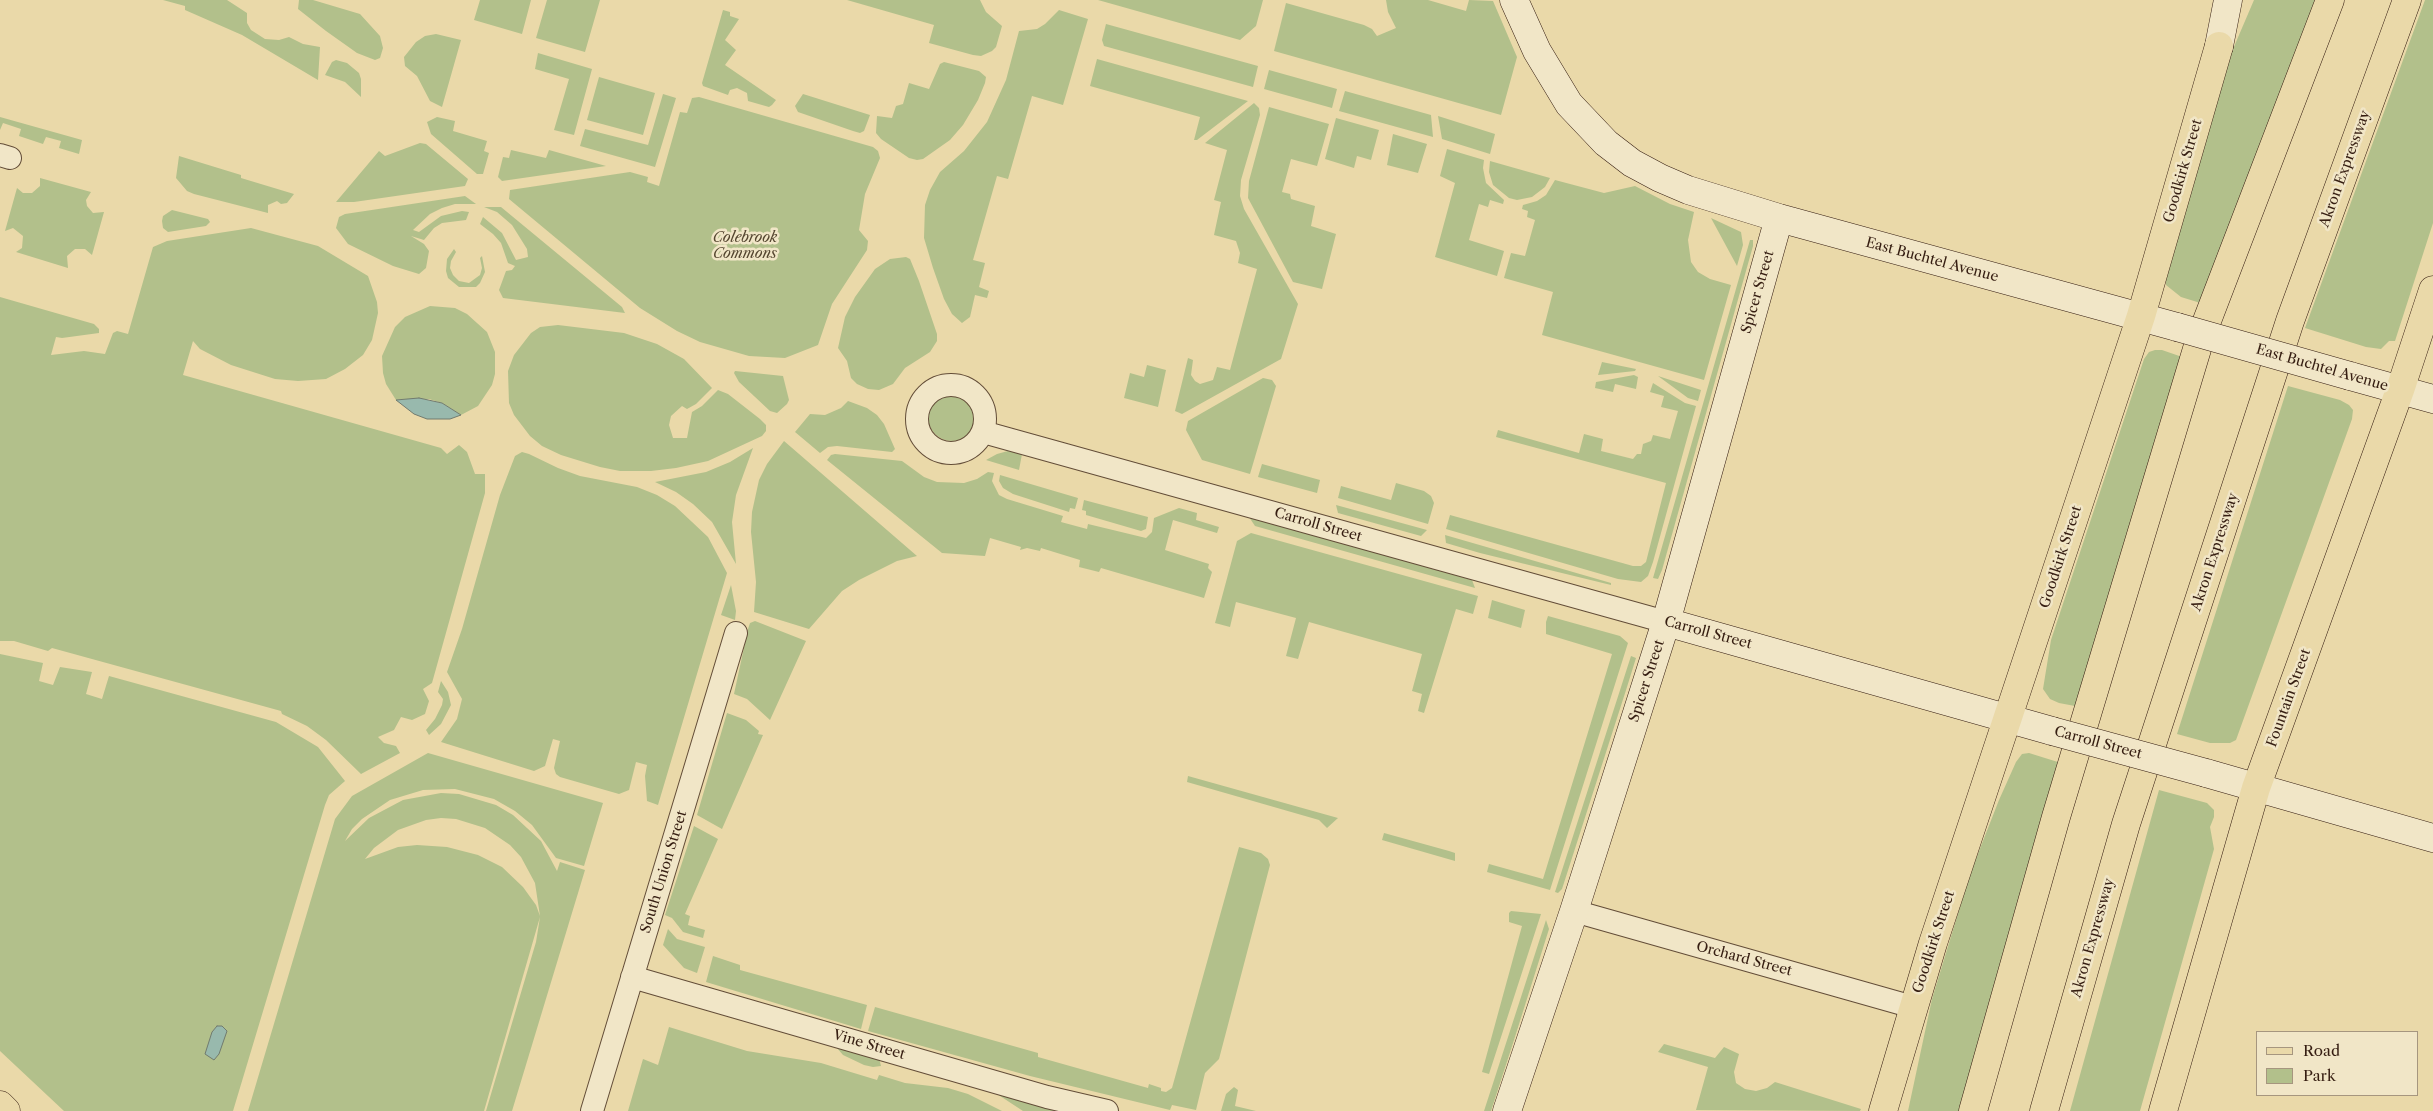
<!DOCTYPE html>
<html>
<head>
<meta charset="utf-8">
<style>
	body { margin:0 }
	#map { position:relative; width:2433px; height:1111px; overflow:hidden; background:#ead9a9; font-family:"Libre Caslon Text",serif }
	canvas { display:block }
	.legend { position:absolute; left:2256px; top:1031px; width:162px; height:65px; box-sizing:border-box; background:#f1e6c7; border:1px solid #a6967f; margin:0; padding:6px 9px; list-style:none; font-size:15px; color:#361e12 }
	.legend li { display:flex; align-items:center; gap:10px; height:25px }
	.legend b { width:25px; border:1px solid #a6967f }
</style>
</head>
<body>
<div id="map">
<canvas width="2433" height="1111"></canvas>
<ul class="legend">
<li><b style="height:6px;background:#ead9a9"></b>Road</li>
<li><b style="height:14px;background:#b2c08b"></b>Park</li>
</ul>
</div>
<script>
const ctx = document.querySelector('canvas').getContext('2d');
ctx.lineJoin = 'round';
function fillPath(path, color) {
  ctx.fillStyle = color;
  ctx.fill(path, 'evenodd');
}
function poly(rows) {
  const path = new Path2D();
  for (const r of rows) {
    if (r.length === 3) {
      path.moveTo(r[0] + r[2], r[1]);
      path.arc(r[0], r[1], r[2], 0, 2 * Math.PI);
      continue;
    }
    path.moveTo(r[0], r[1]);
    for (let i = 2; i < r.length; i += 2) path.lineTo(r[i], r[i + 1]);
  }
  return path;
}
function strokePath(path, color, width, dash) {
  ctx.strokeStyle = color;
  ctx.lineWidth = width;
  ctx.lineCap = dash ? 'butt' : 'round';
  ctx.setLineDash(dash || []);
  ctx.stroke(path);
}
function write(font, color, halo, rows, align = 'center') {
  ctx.font = font + ' "Libre Caslon Text",serif';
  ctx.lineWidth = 5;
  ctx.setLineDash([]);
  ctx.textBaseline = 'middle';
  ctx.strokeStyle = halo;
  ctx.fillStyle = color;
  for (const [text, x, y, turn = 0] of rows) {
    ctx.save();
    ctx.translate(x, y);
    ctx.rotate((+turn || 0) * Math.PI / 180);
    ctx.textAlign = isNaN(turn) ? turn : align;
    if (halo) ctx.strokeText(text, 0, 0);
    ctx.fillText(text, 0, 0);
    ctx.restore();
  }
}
fillPath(poly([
	[163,0,227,0,247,13,247,23,251,30,265,39,279,40,289,37,303,44,320,47,318,80,242,35,185,10,185,6],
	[299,0,313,0,360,14,380,36,383,48,380,58,375,60,357,53,326,31,298,9],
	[480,0,531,0,522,34,474,20],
	[547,0,600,0,585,52,536,38],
	[847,0,980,0,986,12,1002,26,996,47,992,51,981,56,973,55,929,43,934,25],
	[1098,0,1263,0,1256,26,1240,40],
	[1386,0,1428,0,1466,11,1469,0,1493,1,1517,57,1501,115,1274,51,1286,3,1364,25,1372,29,1377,36,1396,28,1388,12],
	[2254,0,2315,0,2207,305,2181,297,2166,285,2165,256,2221,77],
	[2425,0,2433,0,2433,223,2395,341,2389,341,2381,349,2366,347,2305,328],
	[723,10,730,12,730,16,739,19,725,40,736,50,725,65,776,100,772,105,769,107,748,101,747,93,737,88,730,90,728,95,703,86,702,83],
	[1059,10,1088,19,1063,105,1032,96,1008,179,997,176,973,260,985,263,979,287,989,291,987,298,975,295,970,317,962,323,952,314,944,299,933,268,924,238,925,205,930,190,940,172,964,151,987,122,1006,80,1019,31,1037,29,1045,24],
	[1106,24,1258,66,1253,87,1104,46,1102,40],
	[436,34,461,40,442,107,430,101,417,76,405,66,404,57,416,42,425,36],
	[538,53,592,69,574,135,554,130,569,79,535,69],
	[1097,59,1248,101,1197,140,1194,140,1200,117,1090,86],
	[336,60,347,63,359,73,361,79,361,97,345,82,325,75,332,62],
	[944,62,979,71,986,77,985,83,978,100,963,125,950,140,923,159,917,160,909,158,881,139,876,133,877,116,892,118,896,106,903,104,909,83,929,89,940,64],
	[1269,70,1337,89,1332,108,1264,89],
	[599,77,655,93,643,135,587,120],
	[1345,91,1431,115,1433,137,1339,111],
	[663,94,676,98,655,167,580,146,585,129,648,145],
	[803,94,870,115,864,131,860,133,853,131,798,112,795,106],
	[699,97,873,147,878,151,880,158,865,194,859,230,868,241,867,250,832,304,818,345,785,358,749,356,700,342,677,331,640,308,509,199,510,190,630,172,648,177,647,182,659,186,680,112,687,113,692,98],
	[1254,103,1259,108,1260,115,1241,180,1240,196,1244,209,1298,304,1281,359,1182,414,1175,411,1188,358,1193,360,1191,375,1195,381,1200,384,1213,380,1217,367,1230,370,1257,269,1238,263,1240,253,1236,241,1214,235,1221,202,1214,200,1227,150,1205,143],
	[1269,107,1329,124,1317,166,1291,159,1282,192,1290,194,1291,199,1315,206,1311,226,1336,234,1322,289,1293,282,1248,198,1249,181],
	[1438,116,1495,134,1490,154,1442,139],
	[0,117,82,140,79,154,59,148,61,141,46,137,43,144,19,136,21,129,3,123,0,130],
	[437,117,455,121,453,131,487,141,484,151,489,153,483,174,477,174,431,134,427,122],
	[1336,118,1379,130,1371,160,1357,156,1354,168,1325,159],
	[1393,134,1427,144,1418,173,1387,165],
	[420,143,426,144,468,179,465,186,354,202,336,202,379,151,385,156],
	[1447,149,1484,160,1483,168,1486,183,1504,200,1503,204,1490,200,1488,207,1479,204,1469,240,1504,251,1497,276,1435,257,1455,183,1440,176],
	[511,150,546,158,549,150,606,166,502,181,498,177,503,157,509,158],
	[179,156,241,175,241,178,294,194,287,203,281,204,277,201,268,205,268,213,194,194,187,191,176,178],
	[1490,161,1550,178,1545,187,1532,197,1517,200,1509,198,1493,185,1489,172],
	[40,178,91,192,86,200,87,206,93,213,104,212,92,255,85,249,75,249,67,256,68,268,16,252,22,248,23,236,13,228,5,231,17,188,23,193,32,193,40,186],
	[1555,180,1604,193,1635,186,1670,204,1694,212,1688,240,1691,262,1698,272,1710,279,1731,285,1704,380,1542,335,1553,292,1504,278,1511,253,1525,256,1535,220,1527,217,1528,211,1522,209,1523,205,1537,201,1546,195],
	[465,196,476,204,455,204,442,208,430,214,413,230,419,232,441,216,462,211,469,212,466,220,442,223,434,228,424,240,411,236,424,244,429,251,426,268,419,274,393,266,348,244,336,228,339,217,345,214],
	[484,207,501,207,622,307,625,313,503,298,499,290,506,271,512,270,515,266,508,263,501,243,493,234,480,224,483,217,502,233,516,260,528,257,527,249,512,225,497,212],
	[172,210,208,219,210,222,206,226,168,232,163,228,162,221,163,216],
	[1711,218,1741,232,1743,245,1737,266],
	[251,228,318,246,368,276,377,302,378,313,372,340,363,355,345,369,326,379,298,381,275,379,231,365,200,349,193,341,183,375,441,448,447,454,459,445,467,452,475,474,485,474,485,493,432,683,423,689,429,701,425,714,412,720,401,717,394,730,378,737,384,743,396,746,400,753,361,774,326,740,307,726,282,714,281,711,52,648,48,651,14,641,0,641,0,297,94,324,99,329,99,333,62,338,56,337,51,355,84,351,105,354,113,333,117,331,128,334,153,247,167,241],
	[1750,240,1753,240,1753,246,1662,570,1658,579,1653,578],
	[454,249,456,252,451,261,450,268,453,275,459,281,469,283,480,275,482,268,480,258,482,256,485,272,480,283,476,287,459,287,448,278,446,271,447,259],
	[906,257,910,259,919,281,937,334,937,341,930,352,905,368,893,384,879,390,868,389,857,384,851,378,847,361,838,348,845,317,855,297,875,269,890,259],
	[430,306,455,308,467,314,487,332,495,352,495,374,492,385,478,406,461,415,442,403,429,399,396,400,386,384,383,373,382,356,395,327,405,317],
	[558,325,624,333,657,344,684,359,712,388,696,404,687,409,682,406,671,416,669,425,673,438,687,438,692,412,702,406,718,390,728,394,760,419,766,425,766,431,762,436,708,461,676,468,651,471,620,471,600,467,561,455,542,446,530,436,514,415,509,403,508,371,514,355,531,333,540,327],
	[2155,350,2162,350,2188,359,2079,704,2075,706,2059,703,2050,699,2043,689,2051,640,2144,359,2149,352],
	[1602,362,1636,369,1635,371,1598,375],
	[1147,365,1166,370,1158,407,1124,398,1130,373,1144,377],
	[735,371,783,376,789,400,787,404,777,413,770,411,739,382,734,373],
	[1634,375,1638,377,1636,389,1615,384,1613,392,1595,388,1596,382],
	[1658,376,1701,390,1698,401,1688,398],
	[1263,378,1272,380,1276,386,1250,474,1202,460,1186,430,1188,421],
	[1653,383,1685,403,1696,406,1653,562,1648,576,1641,582,1618,579,1446,529,1450,515,1633,566,1641,566,1646,562,1666,483,1496,437,1498,430,1579,453,1584,434,1603,439,1601,451,1633,459,1637,454,1641,454,1643,444,1651,441,1653,435,1670,439,1678,411,1661,407,1664,396,1650,392],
	[2288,386,2340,400,2349,405,2353,410,2352,419,2236,740,2230,743,2210,743,2177,734],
	[952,417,24],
	[848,401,867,408,877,415,884,424,895,449,892,452,837,446,828,447,820,453,795,432,810,414,825,415,841,408],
	[784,441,917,556,897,561,859,580,842,591,809,629,754,612,756,582,751,532,752,512,759,480,767,464],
	[753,448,736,495,732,522,736,564,712,522,693,504,676,492,655,482,706,472,730,462],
	[1008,451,1022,454,1019,470,986,460,997,454],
	[522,452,529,454,558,468,580,476,637,487,657,495,675,506,708,537,727,573,658,805,647,801,645,776,647,765,636,762,629,790,619,794,560,777,556,774,554,768,560,741,553,739,545,766,534,771,441,742,457,719,462,699,447,672,462,629,500,495,515,456],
	[835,454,902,461,924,477,937,482,964,483,977,479,988,472,994,473,992,481,999,495,1007,499,1063,516,1061,522,1087,529,1088,524,1146,538,1152,532,1154,518,1179,508,1197,513,1196,520,1219,527,1217,533,1173,520,1165,550,1209,564,1208,568,1212,572,1204,598,1101,568,1099,572,1079,567,1080,560,1041,548,1040,551,1027,548,1020,550,1021,547,990,538,985,556,942,553,827,460,831,455],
	[1262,464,1320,480,1317,493,1258,477],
	[1000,475,1078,498,1075,509,1070,508,1069,512,1013,494,1003,488,999,481],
	[1396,483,1424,491,1431,496,1434,503,1428,524,1338,498,1341,486,1391,500],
	[1084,500,1148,517,1146,529,1141,531,1086,515,1086,511,1082,510],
	[1336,505,1427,530,1421,536,1338,513],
	[1249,517,1472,580,1475,588,1255,526],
	[1251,533,1478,596,1473,614,1456,609,1424,713,1418,711,1422,694,1412,691,1422,654,1309,622,1298,659,1286,656,1296,618,1236,602,1230,627,1215,623,1237,541],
	[1445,535,1611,583,1611,585,1480,553,1446,543],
	[731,585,736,611,735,620,721,615],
	[1492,600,1525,610,1521,628,1488,618],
	[1548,616,1620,636,1628,643,1550,890,1487,872,1489,864,1543,879,1612,654,1546,634,1546,622],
	[755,621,806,641,770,720,747,699,734,694,748,629,750,623],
	[0,654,43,663,39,681,53,685,60,667,92,672,86,694,102,699,109,676,276,722,318,747,345,781,329,795,325,805,233,1111,64,1111,0,1051],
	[1631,656,1636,658,1627,687,1562,889,1558,893,1555,892],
	[441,681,448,692,451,705,441,724,429,735,426,730,435,719,442,705,443,699,438,692],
	[727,713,746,720,759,731,758,734,763,735,722,829,697,815],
	[428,753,603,803,584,866,556,858,532,825,515,811,494,799,455,789,423,790,390,800,362,819,352,829,345,841,369,818,403,800,441,793,459,794,496,805,513,815,541,841,557,871,560,862,585,870,512,1111,486,1111,536,942,540,917,484,1111,248,1111,335,819,352,796],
	[441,818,456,819,485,828,510,845,521,857,535,883,540,916,536,905,523,887,502,867,478,855,447,847,417,845,398,847,365,859,374,848,398,830,426,820],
	[2029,753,2061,763,1959,1111,1908,1111,1932,999,1970,874,1999,800,2016,762,2022,754],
	[1188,776,1338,818,1327,828,1319,820,1187,782],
	[2159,790,2207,803,2214,810,2214,817,2210,827,2214,849,2140,1111,2070,1111],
	[694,826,718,839,685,914,690,916,688,925,705,930,703,938,683,932,672,918,665,915],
	[1384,833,1449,851,1455,853,1455,861,1382,840],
	[1239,847,1261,853,1268,859,1270,865,1219,1059,1205,1073,1196,1110,1172,1105,1170,1110,1030,1076,868,1031,875,1007,1038,1053,1038,1057,1148,1088,1149,1084,1161,1088,1161,1091,1166,1092,1172,1088],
	[1511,911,1541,914,1489,1074,1482,1072,1522,926,1509,922,1509,913],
	[1546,920,1549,929,1514,1040,1491,1111,1484,1111],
	[668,929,677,939,705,947,697,973,684,968,663,945],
	[713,956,740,965,740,970,867,1005,861,1029,706,982],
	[669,1027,747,1051,821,1063,877,1080,879,1075,905,1083,948,1088,968,1094,1002,1111,628,1111,643,1059,658,1065],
	[1664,1044,1715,1058,1724,1047,1739,1054,1734,1072,1736,1083,1745,1089,1756,1091,1767,1088,1775,1082,1861,1109,1860,1111,1696,1110,1708,1067,1658,1052],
	[837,1048,879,1058,881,1066,873,1067,864,1065,843,1055],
	[1234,1087,1238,1090,1235,1106,1256,1111,1221,1111,1226,1094],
	[997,1094,1073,1111,1023,1111]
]), '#b2c08b');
const water = poly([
	[419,398,442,403,461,415,450,419,427,419,414,414,396,400,419,398],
	[217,1026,222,1026,227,1031,219,1054,214,1060,205,1054,212,1032,217,1026]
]);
fillPath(water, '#98b9ad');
strokePath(water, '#717b6f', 1);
const street = poly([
	[0,155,10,158],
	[951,419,34],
	[983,432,1666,622],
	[1574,911,1913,1007],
	[632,977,1047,1097,1107,1111],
	[592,1111,736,633]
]);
const secondary = poly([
	[1514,0,1537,51,1569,104,1606,143,1632,163,1660,178,1688,190,1779,218,2177,327],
	[2219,46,2228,0],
	[2350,376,2433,399],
	[1666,622,2052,731],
	[2206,773,2433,838],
	[1507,1111,1574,911,1666,622,1779,218]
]);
const primary = poly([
	[0,1105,6,1111],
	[1883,1111,1933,943,2141,316,2219,46],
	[2163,1111,2256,788,2400,390,2433,290]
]);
const highway = poly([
	[1973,1111,2056,817,2200,339,2330,0],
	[2044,1111,2126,824,2290,321,2407,0]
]);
strokePath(street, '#634d38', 24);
strokePath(secondary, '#361e12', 29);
strokePath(primary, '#361e12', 29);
strokePath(highway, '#361e12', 29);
strokePath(street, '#f1e6c7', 22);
strokePath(secondary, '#f1e6c7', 28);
strokePath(primary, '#ead9a9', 28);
strokePath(highway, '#ead9a9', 28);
const secondaryBridge = poly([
	[2177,327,2350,376],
	[2052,731,2206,773]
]);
strokePath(secondaryBridge, '#361e12', 29, []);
strokePath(secondaryBridge, '#f1e6c7', 28);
write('14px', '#361e12', '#f1e6c7', [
	["Akron Expressway",2345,169,-70],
	["Goodkirk Street",2183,171,-74],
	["East Buchtel Avenue",1932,260,15],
	["Spicer Street",1758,292,-74],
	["East Buchtel Avenue",2322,368,16],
	["Carroll Street",1318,525,16],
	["Akron Expressway",2215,552,-72],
	["Goodkirk Street",2061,557,-72],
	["Carroll Street",1708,633,15],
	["Spicer Street",1647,681,-72],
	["Fountain Street",2289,698,-70],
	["Carroll Street",2098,743,15],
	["South Union Street",664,872,-73],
	["Akron Expressway",2093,938,-74],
	["Goodkirk Street",1934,942,-72],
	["Orchard Street",1744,959,15],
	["Vine Street",869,1045,16]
]);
write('italic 14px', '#554630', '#f1e6c7', [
	["Colebrook",745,238],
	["Commons",745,254]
]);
</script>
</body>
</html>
